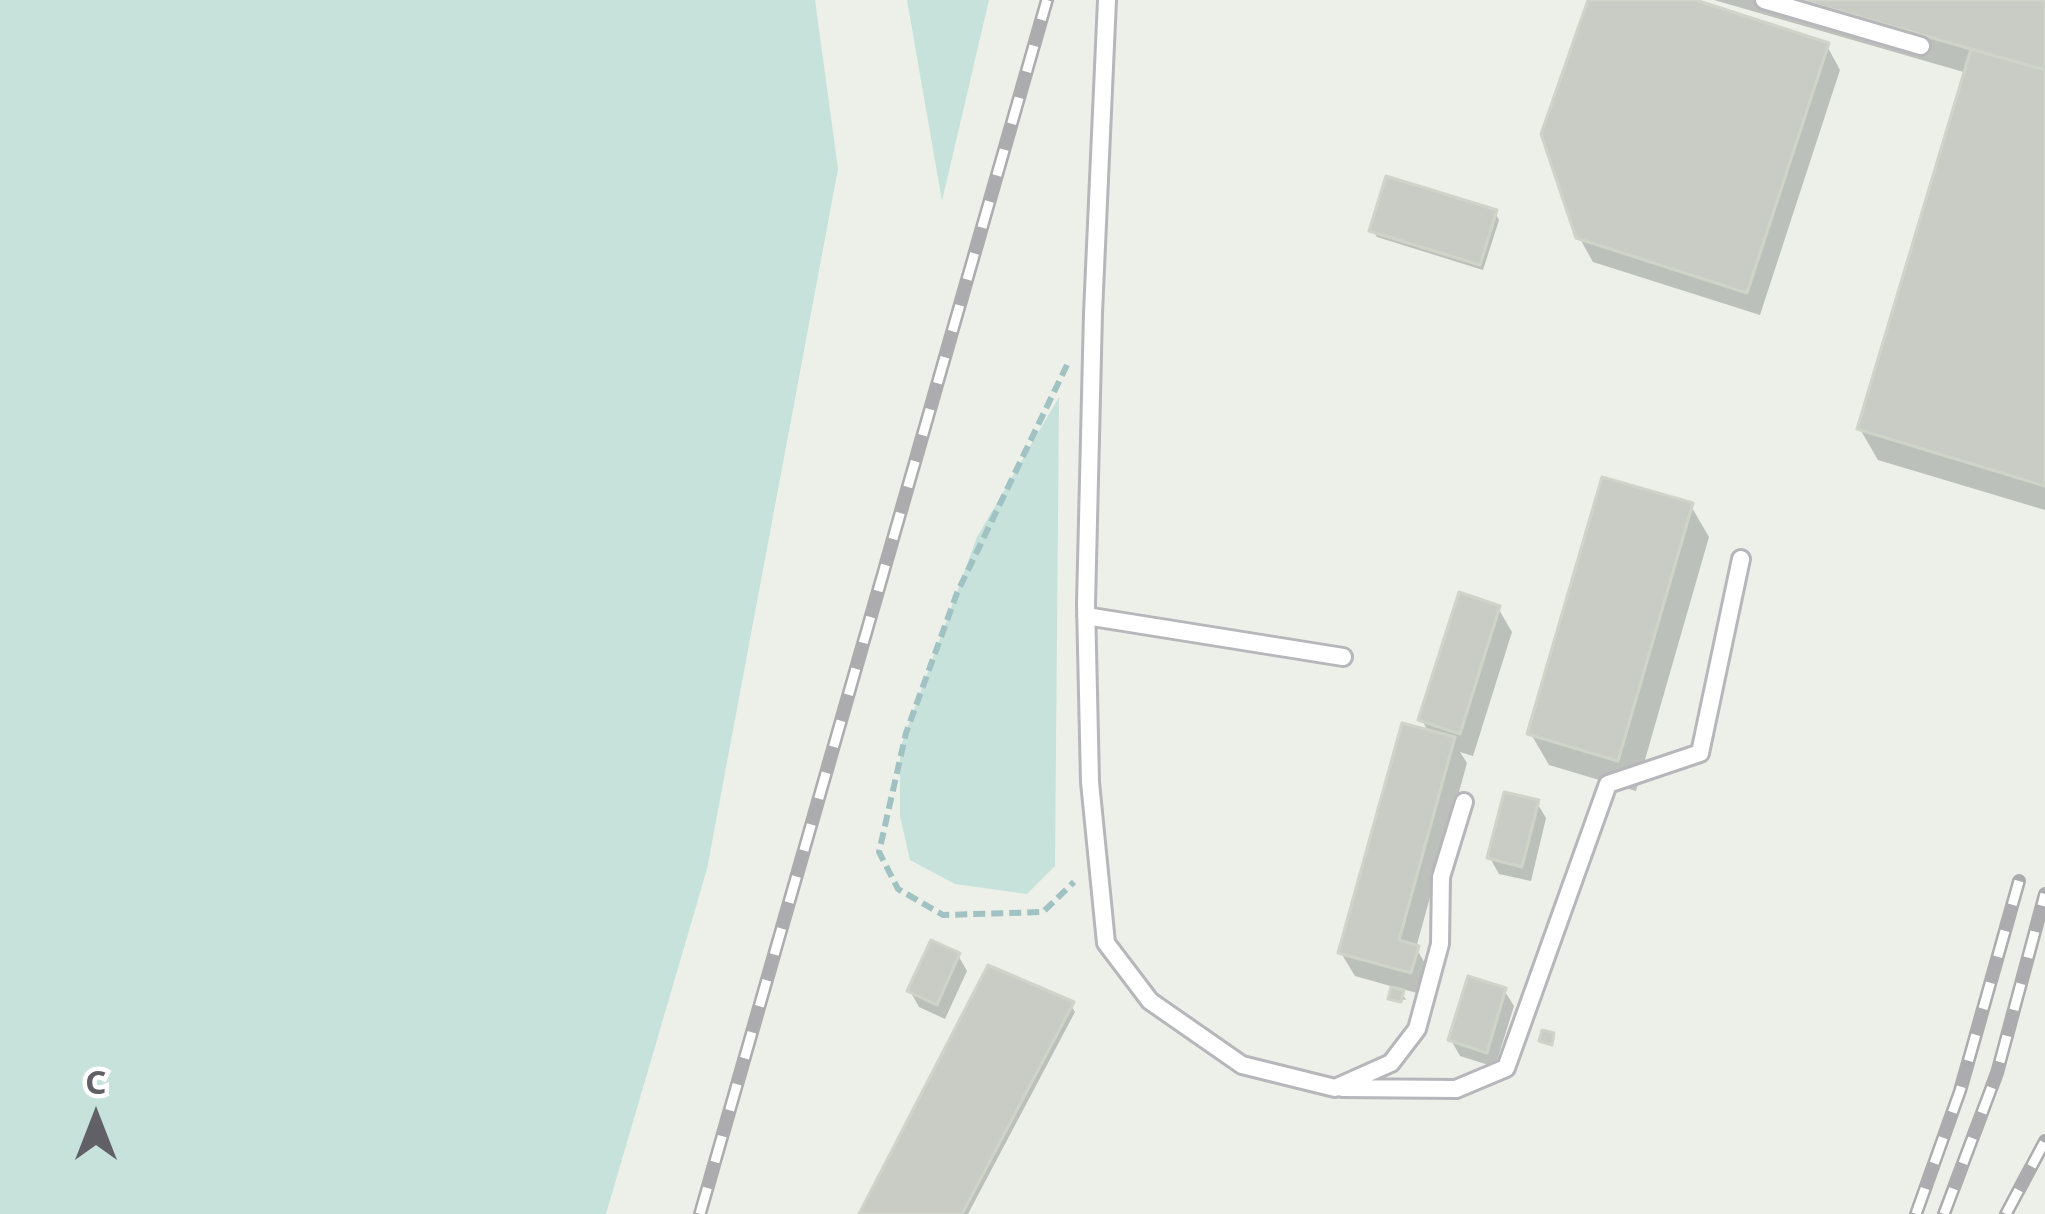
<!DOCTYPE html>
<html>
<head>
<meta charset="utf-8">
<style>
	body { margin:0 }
	#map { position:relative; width:2045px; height:1214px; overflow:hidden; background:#ecf0e9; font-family:"Noto Sans",sans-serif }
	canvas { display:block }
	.north { position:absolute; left:36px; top:1058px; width:120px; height:120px; -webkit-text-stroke:9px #fff; paint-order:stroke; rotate:0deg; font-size:33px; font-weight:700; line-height:48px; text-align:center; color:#626067 }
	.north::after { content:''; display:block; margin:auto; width:42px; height:54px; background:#626067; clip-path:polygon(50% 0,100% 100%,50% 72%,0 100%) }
</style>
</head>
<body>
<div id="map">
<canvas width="2045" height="1214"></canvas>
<div class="north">С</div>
</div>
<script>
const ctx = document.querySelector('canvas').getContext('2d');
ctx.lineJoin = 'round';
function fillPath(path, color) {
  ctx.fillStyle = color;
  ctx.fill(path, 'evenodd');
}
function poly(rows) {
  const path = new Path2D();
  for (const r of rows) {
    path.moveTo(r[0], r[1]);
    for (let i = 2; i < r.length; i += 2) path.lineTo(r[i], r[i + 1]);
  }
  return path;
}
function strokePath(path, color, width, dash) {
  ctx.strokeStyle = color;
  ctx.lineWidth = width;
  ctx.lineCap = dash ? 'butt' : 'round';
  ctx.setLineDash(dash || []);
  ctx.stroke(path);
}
fillPath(poly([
	[0,0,815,0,838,169,707,869,606,1214,0,1214],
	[907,0,989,0,942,201],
	[1059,397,1055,866,1027,894,955,884,910,860,900,816,900,748,977,537]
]), '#c6e2db');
fillPath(poly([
	[1591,0,1687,0,1827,46,1840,70,1760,315,1593,262,1579,237],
	[1714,0,2045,0,2045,510,1878,460,1860,429,1967,73],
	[1495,213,1499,220,1483,270,1377,237,1373,231],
	[1691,506,1709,537,1636,791,1549,765,1531,734],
	[1498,608,1512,632,1473,756,1460,752,1467,763,1416,948,1430,972,1424,995,1399,988,1406,1000,1392,997,1392,1000,1391,999,1394,987,1355,976,1341,953,1429,733,1422,720],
	[1537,803,1546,818,1531,881,1499,874,1490,858],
	[958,955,967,971,945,1019,919,1007,910,991],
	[1504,990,1514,1006,1495,1067,1460,1056,1451,1040],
	[1071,1005,1075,1012,968,1214,863,1214]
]), '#0003');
const building = poly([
	[1588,0,1696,0,1829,43,1747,293,1576,238,1541,134,1588,0],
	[1800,0,2045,0,2045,70,1971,49,1800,0],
	[1971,49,2045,70,2045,486,1857,429,1971,49],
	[1386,176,1497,210,1480,265,1369,231,1386,176],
	[1602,477,1693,503,1618,761,1527,734,1602,477],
	[1459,592,1500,606,1460,734,1418,720,1459,592],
	[1402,723,1455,737,1399,940,1419,946,1411,973,1338,953,1402,723],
	[1504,792,1539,800,1522,867,1487,858,1504,792],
	[931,940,960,953,937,1005,907,991,931,940],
	[988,965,1074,1002,962,1214,859,1214,988,965],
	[1468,976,1506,988,1487,1053,1448,1040,1468,976],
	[1391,987,1404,990,1401,1002,1388,999,1391,987],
	[1542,1030,1554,1033,1552,1045,1539,1041,1542,1030]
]);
fillPath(building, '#c9ccc5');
strokePath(building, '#cfd4c8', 3);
const service = poly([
	[1107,0,1093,313,1086,604,1090,782,1106,943,1150,1001,1242,1065,1335,1088,1391,1063,1417,1029,1440,944,1441,877,1464,802],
	[1764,0,1921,46],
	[1086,616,1343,657],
	[1342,1088,1456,1089,1506,1068,1608,784,1700,753,1741,559]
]);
strokePath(service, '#b7b6bb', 22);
strokePath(poly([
	[1067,365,957,593,906,733,879,852,898,889,943,915,1043,912,1074,882]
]), '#a1c2c3', 6, [12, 6]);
strokePath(service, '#fff', 16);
const rail = poly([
	[700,1214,1047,0],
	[1916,1214,1960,1091,2019,881],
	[1944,1214,1997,1073,2045,894],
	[2006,1214,2045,1141]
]);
strokePath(rail, '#acacae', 14);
strokePath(rail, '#fff', 9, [27]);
</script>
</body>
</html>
